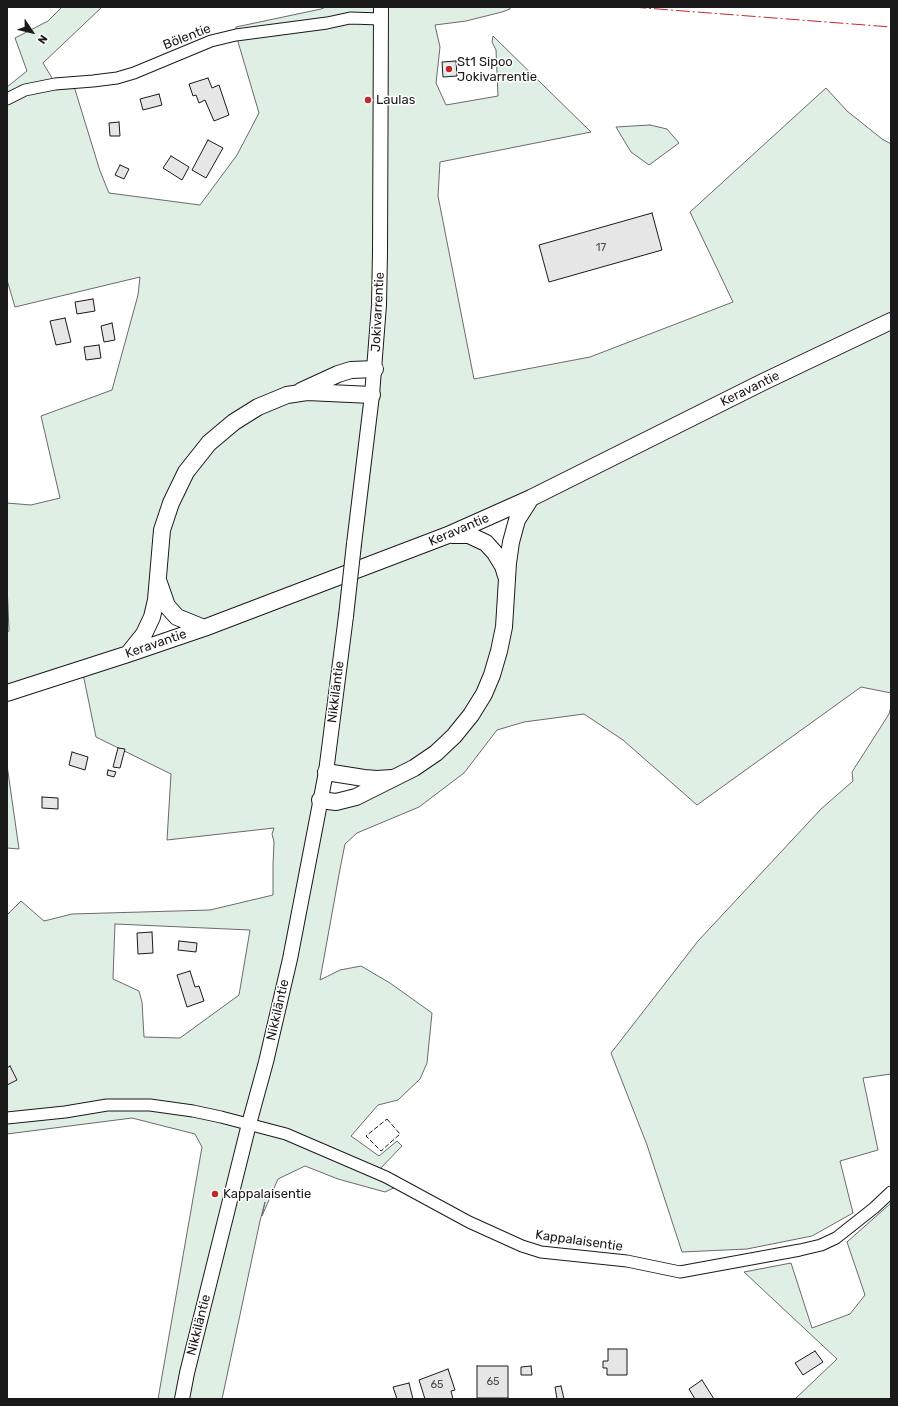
<!DOCTYPE html>
<html>
<head>
<meta charset="utf-8">
<style>
	body { margin:0 }
	#map { position:relative; width:898px; height:1406px; overflow:hidden; background:#fff; font-family:Rubik,sans-serif }
	canvas { display:block }
	.frame { position:absolute; inset:0; border:8px solid #1a1a1a; pointer-events:none }
	.north { position:absolute; left:12px; top:12px; width:40px; height:40px; -webkit-text-stroke:3px #fff; paint-order:stroke; rotate:125deg; font-size:11px; font-weight:700; line-height:16px; text-align:center; color:#1a1a1a }
	.north::after { content:''; display:block; margin:auto; width:14px; height:18px; background:#1a1a1a; clip-path:polygon(50% 0,100% 100%,50% 72%,0 100%) }
</style>
</head>
<body>
<div id="map">
<canvas width="898" height="1406"></canvas>
<div class="frame"></div>
<div class="north">N</div>
</div>
<script>
const ctx = document.querySelector('canvas').getContext('2d');
ctx.lineJoin = 'round';
function fillPath(path, color) {
  ctx.fillStyle = color;
  ctx.fill(path, 'evenodd');
}
function poly(rows) {
  const path = new Path2D();
  for (const r of rows) {
    path.moveTo(r[0], r[1]);
    for (let i = 2; i < r.length; i += 2) path.lineTo(r[i], r[i + 1]);
  }
  return path;
}
function strokePath(path, color, width, dash) {
  ctx.strokeStyle = color;
  ctx.lineWidth = width;
  ctx.lineCap = dash ? 'butt' : 'round';
  ctx.setLineDash(dash || []);
  ctx.stroke(path);
}
function write(font, color, halo, rows, align = 'center') {
  ctx.font = font + ' Rubik,sans-serif';
  ctx.lineWidth = 3;
  ctx.setLineDash([]);
  ctx.textBaseline = 'middle';
  ctx.strokeStyle = halo;
  ctx.fillStyle = color;
  for (const [text, x, y, turn = 0] of rows) {
    ctx.save();
    ctx.translate(x, y);
    ctx.rotate((+turn || 0) * Math.PI / 180);
    ctx.textAlign = isNaN(turn) ? turn : align;
    if (halo) ctx.strokeText(text, 0, 0);
    ctx.fillText(text, 0, 0);
    ctx.restore();
  }
}
const green = poly([
	[62,7,102,7,43,63,55,83,73,83,100,171,109,193,200,205,237,155,259,113,236,35,236,27,321,9,326,7,510,7,510,9,502,12,466,21,435,25,440,47,436,83,446,105,498,96,496,50,492,42,493,36,591,132,440,162,438,196,474,379,590,357,733,302,690,212,826,88,847,111,882,139,891,144,891,693,861,687,697,805,623,740,584,714,524,722,497,730,464,773,419,807,357,833,345,844,340,869,320,980,340,970,361,966,390,983,432,1013,427,1063,420,1079,398,1100,378,1105,351,1136,379,1156,397,1141,402,1146,378,1171,400,1185,385,1192,338,1179,305,1166,278,1179,262,1216,265,1202,260,1221,222,1399,158,1399,202,1147,195,1134,132,1118,7,1134,7,915,21,901,44,921,72,914,210,910,273,895,273,865,274,842,272,834,274,828,167,840,171,774,96,737,82,669,7,693,7,632,9,631,7,584,7,503,31,505,60,498,41,416,112,390,138,295,140,277,15,307,7,280,7,87,27,71,15,38,48,21,62,7],
	[375,370,372,395,290,394,375,370],
	[531,499,503,566,486,543,447,537,531,499],
	[156,600,203,628,128,654,156,600],
	[326,772,397,779,320,799,326,772],
	[115,924,250,930,239,995,180,1038,144,1037,142,1002,139,991,113,979,115,924],
	[650,125,667,129,679,143,649,165,631,152,616,127,650,125],
	[891,707,891,1074,863,1078,878,1150,840,1161,853,1213,812,1236,747,1249,682,1252,647,1145,611,1053,698,941,821,809,853,781,852,772,889,714,891,707],
	[7,765,19,849,7,848,7,765],
	[891,1203,891,1399,795,1399,837,1359,744,1272,791,1263,812,1328,850,1314,865,1295,847,1242,891,1203]
]);
fillPath(green, '#e0efe3');
strokePath(green, '#6a6a6a', 1);
const building = poly([
	[456,61,457,76,443,77,442,62,456,61],
	[208,78,212,88,219,85,229,115,214,121,205,100,199,103,196,95,193,96,189,84,208,78],
	[159,94,162,105,143,110,140,99,159,94],
	[119,122,120,136,110,136,109,123,119,122],
	[208,140,223,148,206,178,192,170,208,140],
	[171,156,189,167,182,180,163,168,171,156],
	[120,165,129,169,124,179,115,175,120,165],
	[652,213,662,250,549,282,539,245,652,213],
	[93,299,95,311,77,314,75,302,93,299],
	[65,318,71,342,56,345,50,321,65,318],
	[112,323,115,340,104,342,101,326,112,323],
	[99,345,101,358,86,360,84,347,99,345],
	[118,748,125,749,120,768,113,767,118,748],
	[72,752,88,757,85,770,69,765,72,752],
	[108,770,116,772,114,777,107,775,108,770],
	[42,797,58,798,58,809,42,808,42,797],
	[152,932,153,953,138,954,137,933,152,932],
	[179,941,197,943,196,952,178,950,179,941],
	[190,971,195,987,199,986,204,1001,187,1007,177,975,190,971],
	[10,1066,17,1080,7,1085,7,1068,10,1066],
	[608,1349,627,1349,627,1375,607,1375,607,1368,603,1368,603,1361,608,1361,608,1349],
	[815,1351,823,1362,803,1375,795,1363,815,1351],
	[477,1366,508,1366,508,1398,477,1398,477,1366],
	[531,1366,532,1375,521,1375,521,1367,531,1366],
	[448,1369,455,1390,451,1391,453,1399,425,1399,419,1380,448,1369],
	[702,1380,714,1399,695,1399,689,1389,702,1380],
	[409,1383,413,1399,397,1399,393,1387,409,1383],
	[561,1386,564,1399,557,1399,555,1387,561,1386]
]);
fillPath(building, '#e6e6e6');
strokePath(building, '#1a1a1a', 1);
const minor = poly([
	[7,99,25,90,55,84,93,81,117,78,134,73,211,41,236,35,327,23,350,18,381,19],
	[7,1118,65,1112,107,1105,150,1105,193,1111,221,1117,286,1134,386,1177,469,1222,522,1246,541,1252,627,1261,680,1272,800,1250,821,1245,836,1238,874,1208,891,1192]
]);
const tertiary = poly([
	[354,544,372,395,379,305,380,252,381,7],
	[182,1399,187,1373,249,1124,266,1062,290,959,326,772,346,616]
]);
const secondary = poly([
	[301,391,338,374,351,370,375,369],
	[452,535,469,535,486,543,495,553,503,566,506,576],
	[159,583,167,606,177,617,204,628],
	[128,654,144,634,152,617,156,600,162,530,171,503,186,472,209,443,234,422,258,407,287,395,307,392,372,395],
	[7,693,128,654,204,628,448,535,531,498,763,382,891,321],
	[326,772,364,778,377,779,392,778],
	[320,800,336,802,356,797,414,768,436,753,454,736,471,715,484,694,492,675,499,651,504,627,508,563,511,542,517,520,531,498]
]);
strokePath(minor, '#1a1a1a', 13);
strokePath(tertiary, '#1a1a1a', 16);
strokePath(secondary, '#1a1a1a', 18);
strokePath(minor, '#fff', 11);
strokePath(tertiary, '#fff', 14);
strokePath(secondary, '#fff', 16);
const tertiaryBridge = poly([
	[346,616,354,544]
]);
strokePath(tertiaryBridge, '#1a1a1a', 16, []);
strokePath(tertiaryBridge, '#fff', 14);
strokePath(poly([
	[387,1119,400,1134,381,1151,366,1136,387,1119]
]), '#1a1a1a', 1, [5, 2]);
strokePath(poly([
	[632,7,891,27]
]), '#c62828', 1, [14, 3, 2, 3]);
for (const [x, y, r, color] of [
	[449,69,4,"#c62828"],
	[368,100,4,"#c62828"],
	[215,1194,4,"#c62828"]
]) {
  const dot = new Path2D();
  dot.arc(x, y, r, 0, 2 * Math.PI);
  ctx.fillStyle = color;
  ctx.fill(dot);
  strokePath(dot, '#fff', 1.5);
}
write('11px', '#4d4d4d', null, [
	["17",601,248],
	["65",493,1382],
	["65",437,1385]
]);
write('13px', '#1a1a1a', '#fff', [
	["Bölentie",187,37,-21],
	["Jokivarrentie",378,312,-87],
	["Keravantie",750,389,-26],
	["Keravantie",459,530,-23],
	["Keravantie",156,644,-19],
	["Nikkiläntie",336,692,-83],
	["Nikkiläntie",278,1010,-77],
	["Kappalaisentie",579,1241,8],
	["Nikkiläntie",199,1325,-76]
]);
write('13px', '#1a1a1a', '#fff', [
	["St1 Sipoo",457,62],
	["Jokivarrentie",457,77],
	["Laulas",376,100],
	["Kappalaisentie",223,1194]
], 'left');
</script>
</body>
</html>
